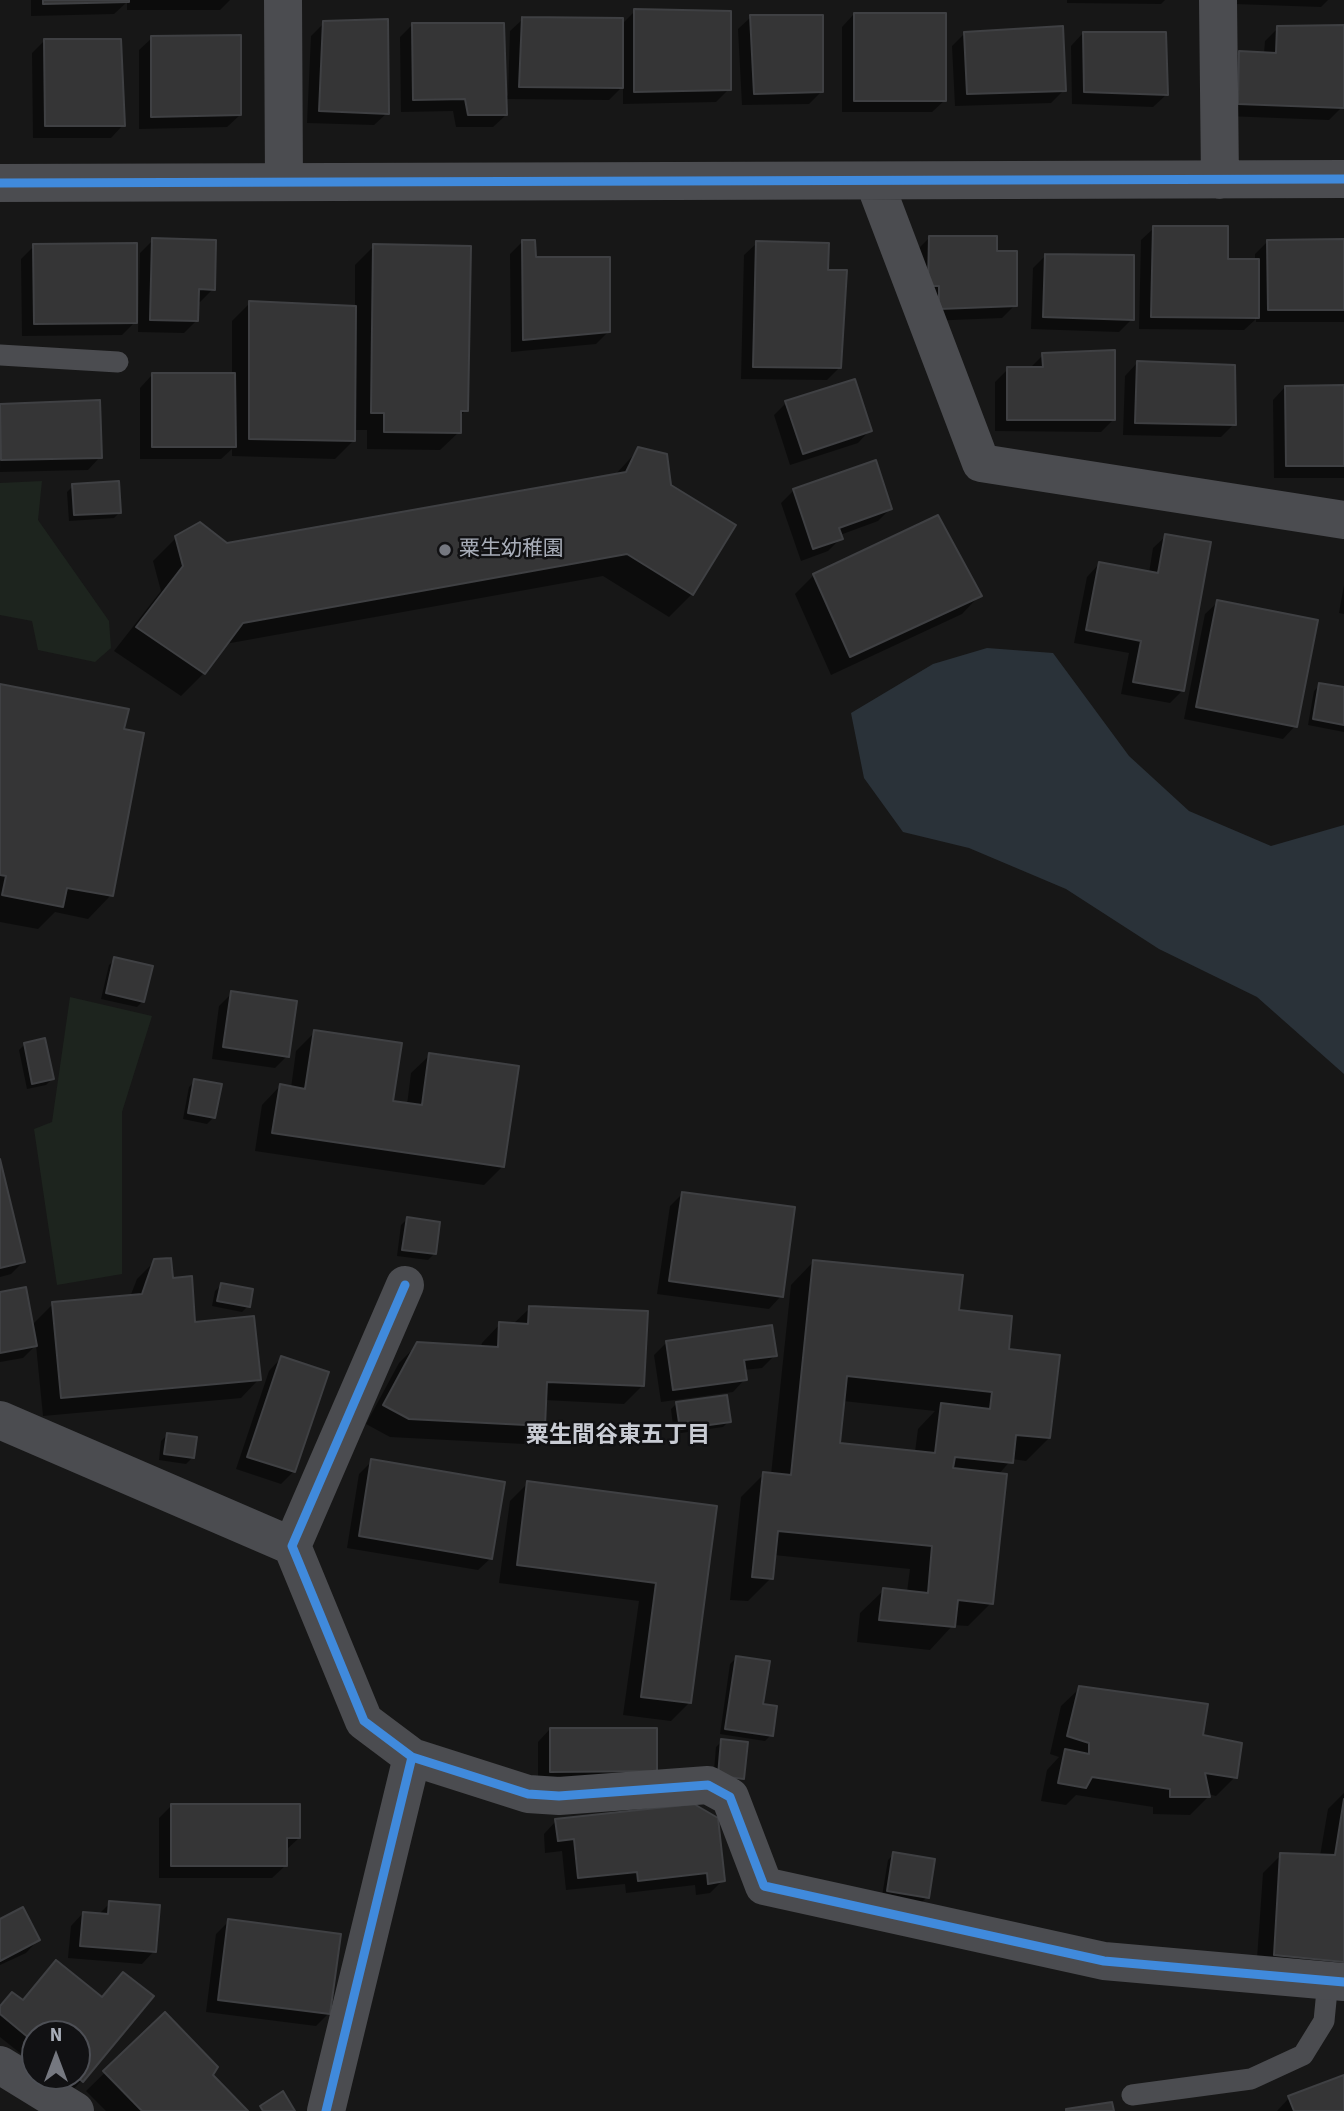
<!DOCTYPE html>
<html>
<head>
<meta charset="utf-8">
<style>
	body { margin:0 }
	#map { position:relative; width:1344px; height:2111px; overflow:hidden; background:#171717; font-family:"Source Sans 3",sans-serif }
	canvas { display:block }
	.north { position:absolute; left:21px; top:2020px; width:70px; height:70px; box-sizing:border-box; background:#111113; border:2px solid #4d4f55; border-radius:50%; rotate:0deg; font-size:19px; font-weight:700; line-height:28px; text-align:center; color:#a8adb8 }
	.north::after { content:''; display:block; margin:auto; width:24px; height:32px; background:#757880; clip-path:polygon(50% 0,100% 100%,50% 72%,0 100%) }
</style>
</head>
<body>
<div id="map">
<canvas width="1344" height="2111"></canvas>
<div class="north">N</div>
</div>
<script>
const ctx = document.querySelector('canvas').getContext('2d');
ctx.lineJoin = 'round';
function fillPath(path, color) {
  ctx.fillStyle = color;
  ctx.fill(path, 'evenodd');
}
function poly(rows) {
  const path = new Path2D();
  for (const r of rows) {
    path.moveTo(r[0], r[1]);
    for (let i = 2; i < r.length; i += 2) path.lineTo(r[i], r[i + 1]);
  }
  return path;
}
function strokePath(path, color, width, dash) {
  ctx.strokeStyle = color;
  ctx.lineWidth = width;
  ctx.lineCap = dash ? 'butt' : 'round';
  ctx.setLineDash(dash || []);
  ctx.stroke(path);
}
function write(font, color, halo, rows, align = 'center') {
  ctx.font = font + ' "Source Sans 3","Noto Sans JP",sans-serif';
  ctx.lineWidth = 5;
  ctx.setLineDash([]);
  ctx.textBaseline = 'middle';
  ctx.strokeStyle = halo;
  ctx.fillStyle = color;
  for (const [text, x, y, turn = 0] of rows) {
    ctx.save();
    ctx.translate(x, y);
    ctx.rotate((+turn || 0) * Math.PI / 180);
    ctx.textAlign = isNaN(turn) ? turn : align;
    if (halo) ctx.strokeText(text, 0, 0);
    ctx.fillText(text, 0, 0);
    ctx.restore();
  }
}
fillPath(poly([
	[42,481,38,520,109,621,111,648,95,662,38,650,32,621,0,615,0,483],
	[70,997,152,1016,122,1112,122,1274,57,1285,34,1129,52,1122]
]), '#1d241e');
fillPath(poly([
	[987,648,1053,653,1129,756,1189,811,1271,846,1344,825,1344,1074,1257,997,1159,949,1066,889,969,848,903,832,864,778,851,713,933,664]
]), '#2a3239');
fillPath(poly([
	[31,0,230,0,220,10,127,10,127,2,114,14,31,16],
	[1067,0,1165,0,1161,4,1067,3],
	[1234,0,1328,0,1321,7,1234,4],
	[635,11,729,89,716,102,623,104,623,86,609,100,505,99,506,115,493,127,456,127,453,111,401,112,400,37,412,25,508,96,510,31,523,19,621,25],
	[854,14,945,100,932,112,842,112,842,27],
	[751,17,822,91,809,104,742,105,738,29],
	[324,23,387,113,374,125,307,123,311,36],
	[1344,27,1344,105,1329,120,1226,116,1227,65,1240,53,1264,54,1265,41,1278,28],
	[965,33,1064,90,1051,103,955,106,952,46],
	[1083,33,1166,95,1153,107,1072,104,1071,46],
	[152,38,240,115,227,127,139,129,139,50],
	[45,40,123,125,111,138,33,138,32,53],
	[1154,228,1226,261,1255,261,1255,254,1267,242,1344,241,1344,322,1256,322,1256,319,1244,330,1139,329,1141,240],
	[930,237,1015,305,1002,318,927,321,917,250],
	[153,240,213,289,200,302,197,301,197,320,184,333,138,332,140,253],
	[522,242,534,258,608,332,596,344,511,352,510,254],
	[757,243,827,272,840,367,827,380,741,379,744,255],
	[34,246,135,322,122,335,22,336,21,259],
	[374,246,466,410,459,417,459,432,440,450,367,449,367,430,353,430,353,441,335,459,232,456,232,449,221,459,140,459,140,388,152,375,232,375,232,321,250,303,355,308,355,265],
	[1045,256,1132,319,1119,332,1031,329,1033,268],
	[1043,355,1113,420,1101,432,995,431,995,382,1008,369,1030,368],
	[1137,363,1234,424,1221,437,1123,435,1125,376],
	[1285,387,1344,387,1344,478,1274,478,1273,400],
	[786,403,870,430,858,443,790,465,774,415],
	[1,406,100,457,88,470,0,472],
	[639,449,692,594,669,617,603,576,225,644,204,673,181,696,114,651,161,591,153,561,176,538,227,545,614,476],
	[875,463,890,509,878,521,840,535,841,538,828,551,801,561,781,503,793,491],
	[73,486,120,512,114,518,69,521,67,492],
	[1166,536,1182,691,1170,703,1121,694,1129,653,1074,643,1087,577,1099,564,1149,573,1153,548],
	[814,575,980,595,962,614,831,675,795,594],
	[1344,585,1344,614,1339,613],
	[1218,602,1295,726,1283,739,1184,719,1205,614],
	[1320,685,1344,689,1344,732,1308,725,1314,691],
	[0,686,122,730,111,895,88,919,55,912,38,929,0,922],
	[115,959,143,1001,137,1007,101,999,109,965],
	[232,993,287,1056,275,1068,212,1059,219,1006],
	[315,1032,391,1103,407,1105,411,1073,430,1055,503,1166,484,1185,255,1151,262,1105,280,1086,291,1088,296,1051],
	[25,1044,52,1079,46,1085,27,1089,19,1050],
	[195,1081,213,1118,207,1124,183,1119,189,1087],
	[0,1167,23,1262,11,1274,0,1277],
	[682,1194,781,1296,769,1309,657,1294,670,1206],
	[407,1219,434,1254,428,1260,397,1256,401,1225],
	[155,1261,172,1280,194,1323,259,1379,241,1398,43,1416,36,1345,23,1358,0,1362,0,1293,32,1325,53,1304,130,1297,137,1279],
	[814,1261,957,1312,1007,1351,1049,1438,1026,1461,1012,1459,998,1475,991,1603,968,1626,953,1625,930,1650,857,1642,860,1613,884,1590,907,1592,910,1569,774,1555,771,1578,748,1601,730,1600,741,1497,764,1474,771,1475,791,1285],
	[843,1401,935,1411,918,1429,915,1452,838,1444],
	[221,1285,248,1306,242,1312,212,1306,215,1291],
	[530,1308,643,1385,624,1404,544,1400,543,1425,524,1444,390,1437,366,1424,399,1363,418,1344,481,1348,482,1343,500,1324,512,1325],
	[667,1342,775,1355,762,1368,744,1370,745,1379,733,1392,661,1402,654,1355],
	[281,1358,294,1471,281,1484,236,1469,269,1371],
	[677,1403,729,1421,723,1427,674,1434,671,1409],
	[167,1435,192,1458,186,1464,159,1460,161,1441],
	[372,1461,491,1558,478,1570,347,1548,359,1474],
	[528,1483,715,1508,690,1702,671,1721,623,1715,639,1601,499,1583,510,1501],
	[736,1658,761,1706,771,1735,765,1741,720,1734,730,1664],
	[1080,1688,1201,1736,1235,1777,1216,1796,1208,1794,1208,1797,1190,1815,1153,1814,1153,1807,1076,1795,1066,1805,1041,1801,1047,1770,1059,1757,1050,1754,1061,1706],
	[550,1729,656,1729,643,1783,538,1784,538,1742],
	[722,1741,742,1778,736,1784,713,1782,716,1747],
	[1344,1793,1344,1982,1256,1973,1263,1873,1281,1855,1320,1856,1328,1809],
	[172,1805,299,1838,285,1851,285,1866,272,1878,159,1878,159,1818],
	[694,1806,723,1880,710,1893,696,1895,695,1885,626,1893,625,1884,566,1890,562,1851,545,1853,544,1834,556,1821],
	[894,1854,927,1897,921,1903,882,1896,888,1860],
	[110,1903,154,1951,142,1964,68,1958,71,1926,83,1913,98,1915],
	[0,1921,38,1940,26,1953,0,1965],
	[229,1921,328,2014,316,2026,206,2012,216,1934],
	[56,1962,101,1998,123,1974,82,2080,70,2093,49,2076,77,2076,77,2034,35,2034,35,2065,0,2037,0,2006,12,1994,22,2002],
	[165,2014,211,2075,246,2111,106,2111,86,2091],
	[1344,2077,1344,2111,1277,2111,1289,2098]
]), '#0007');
const building = poly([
	[43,0,129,0,129,2,43,4,43,0],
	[634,9,731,11,731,90,634,92,634,9],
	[854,13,946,13,946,101,854,101,854,13],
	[750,15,823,15,823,92,754,94,750,15],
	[522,17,623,18,623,88,519,87,522,17],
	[388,19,389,114,319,111,323,21,388,19],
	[412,23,504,23,507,115,468,115,465,99,413,100,412,23],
	[1344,25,1344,108,1238,104,1239,51,1276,53,1277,26,1344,25],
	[1063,26,1066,91,967,94,964,32,1063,26],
	[1083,32,1166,32,1168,95,1084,92,1083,32],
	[241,35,241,115,151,117,151,36,241,35],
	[44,39,121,39,125,126,45,126,44,39],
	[1153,226,1228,226,1228,259,1259,259,1259,318,1151,317,1153,226],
	[929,236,997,236,997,251,1017,251,1017,306,939,309,939,286,928,286,929,236],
	[152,238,216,240,215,290,199,289,198,321,150,320,152,238],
	[1344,239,1344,310,1268,310,1267,240,1344,239],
	[522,240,535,240,536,257,610,257,610,332,523,340,522,240],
	[756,241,829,243,828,270,847,270,841,368,753,367,756,241],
	[137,243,137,323,34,324,33,244,137,243],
	[373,244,471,246,468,411,461,411,461,433,384,432,384,413,371,413,373,244],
	[1045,254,1134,255,1134,320,1043,317,1045,254],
	[249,301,356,306,355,441,249,439,249,301],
	[1115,350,1115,420,1007,420,1007,367,1043,367,1042,353,1115,350],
	[1137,361,1235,365,1236,425,1135,423,1137,361],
	[152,373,235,373,236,447,152,447,152,373],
	[855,379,872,431,803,454,785,401,855,379],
	[1344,385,1344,466,1286,466,1285,386,1344,385],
	[100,400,102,458,1,460,0,404,100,400],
	[638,447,667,454,671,485,736,525,693,595,627,554,243,623,205,674,136,627,183,566,175,536,200,522,227,543,626,472,638,447],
	[876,460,892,509,839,528,843,539,813,549,793,489,876,460],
	[119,481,121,513,74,515,72,484,119,481],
	[938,515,982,596,850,657,813,574,938,515],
	[1165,534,1211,542,1184,691,1133,682,1141,641,1086,630,1099,562,1158,573,1165,534],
	[1217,600,1318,620,1297,727,1196,707,1217,600],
	[1319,683,1344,687,1344,725,1313,719,1319,683],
	[0,684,129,709,124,729,144,733,113,896,67,888,63,907,2,895,6,876,0,875,0,684],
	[114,957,153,966,144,1002,106,993,114,957],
	[231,991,297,1001,289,1057,223,1047,231,991],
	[314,1030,402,1043,393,1101,422,1105,429,1053,519,1066,504,1167,272,1133,280,1084,305,1089,314,1030],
	[45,1038,54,1079,32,1084,24,1043,45,1038],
	[194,1079,222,1084,215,1118,188,1113,194,1079],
	[0,1159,25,1262,0,1268,0,1159],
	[682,1192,795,1207,783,1297,669,1281,682,1192],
	[407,1217,440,1222,436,1254,402,1250,407,1217],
	[171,1258,173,1278,192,1276,195,1322,254,1316,261,1380,61,1398,52,1302,142,1294,154,1259,171,1258],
	[813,1260,963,1275,959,1310,1012,1316,1009,1349,1060,1355,1050,1438,1016,1435,1013,1463,955,1457,953,1468,1007,1474,993,1604,958,1600,955,1627,879,1620,883,1588,928,1593,932,1546,778,1531,773,1579,752,1577,763,1472,791,1475,813,1260],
	[847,1376,992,1392,990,1409,941,1403,935,1453,840,1443,847,1376],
	[221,1283,253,1289,250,1307,217,1301,221,1283],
	[26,1287,37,1346,0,1353,0,1292,26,1287],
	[529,1306,648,1311,644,1386,547,1382,545,1426,409,1419,383,1405,417,1342,498,1347,499,1322,528,1324,529,1306],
	[772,1325,777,1356,744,1360,747,1380,673,1390,666,1341,772,1325],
	[281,1356,329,1372,295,1472,247,1457,281,1356],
	[727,1395,731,1422,680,1429,676,1402,727,1395],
	[167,1433,197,1437,194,1458,164,1454,167,1433],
	[371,1459,505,1482,492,1559,359,1536,371,1459],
	[527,1481,717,1506,691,1703,641,1697,656,1583,517,1565,527,1481],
	[736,1656,770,1661,763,1704,777,1706,773,1736,725,1729,736,1656],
	[1079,1686,1208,1704,1203,1735,1242,1743,1237,1778,1205,1773,1210,1797,1170,1797,1170,1789,1092,1777,1086,1788,1058,1783,1065,1749,1089,1754,1089,1743,1067,1736,1079,1686],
	[550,1728,657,1728,657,1771,550,1772,550,1728],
	[721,1739,748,1742,744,1779,718,1776,721,1739],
	[1344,1799,1344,1962,1274,1955,1280,1853,1335,1855,1344,1799],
	[171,1804,300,1804,300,1838,287,1838,287,1866,171,1866,171,1804],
	[694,1804,718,1818,725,1881,708,1884,707,1873,638,1881,637,1872,578,1878,574,1839,558,1841,555,1819,694,1804],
	[893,1852,935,1859,929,1898,887,1891,893,1852],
	[109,1901,160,1905,156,1952,80,1946,83,1912,108,1914,109,1901],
	[23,1907,40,1940,0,1961,0,1919,23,1907],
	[228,1919,341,1934,330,2014,218,2000,228,1919],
	[56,1960,102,1997,123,1972,154,1996,83,2082,76,2076,77,2034,35,2034,35,2043,0,2014,0,2006,12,1992,23,2000,56,1960],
	[165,2012,218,2067,213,2075,248,2111,142,2111,103,2071,165,2012],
	[1344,2075,1344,2111,1294,2111,1288,2096,1344,2075],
	[283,2091,295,2111,263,2111,260,2106,283,2091],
	[1112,2102,1114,2111,1066,2111,1066,2109,1112,2102]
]);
fillPath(building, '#353536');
strokePath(building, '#3f4043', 2);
strokePath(poly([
	[0,355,118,362],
	[1132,2095,1251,2079,1303,2055,1324,2021,1328,1980]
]), '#4b4c50', 21);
strokePath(poly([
	[283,0,284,182],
	[1218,0,1220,180],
	[874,181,981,463,1344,520],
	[0,183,1344,179],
	[0,1420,292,1546],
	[412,1757,528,1794,559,1796,708,1785,730,1797,764,1886,1104,1961,1344,1982],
	[0,2065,75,2111],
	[326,2111,412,1757,364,1721,292,1546,405,1285]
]), '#4b4c50', 38);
strokePath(poly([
	[0,183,1344,179],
	[412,1757,528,1794,559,1796,708,1785,730,1797,764,1886,1104,1961,1344,1982],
	[326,2111,412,1757,364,1721,292,1546,405,1285]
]), '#408adc', 9);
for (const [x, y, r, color] of [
	[445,550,7,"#757880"]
]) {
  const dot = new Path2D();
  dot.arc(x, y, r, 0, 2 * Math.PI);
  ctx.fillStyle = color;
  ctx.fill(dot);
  strokePath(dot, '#111113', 2.5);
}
write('21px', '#a8adb8', '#111113', [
	["粟生幼稚園",459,550]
], 'left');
write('bold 23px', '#c9ccd4', '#111113', [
	["粟生間谷東五丁目",618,1437]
]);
</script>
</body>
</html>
